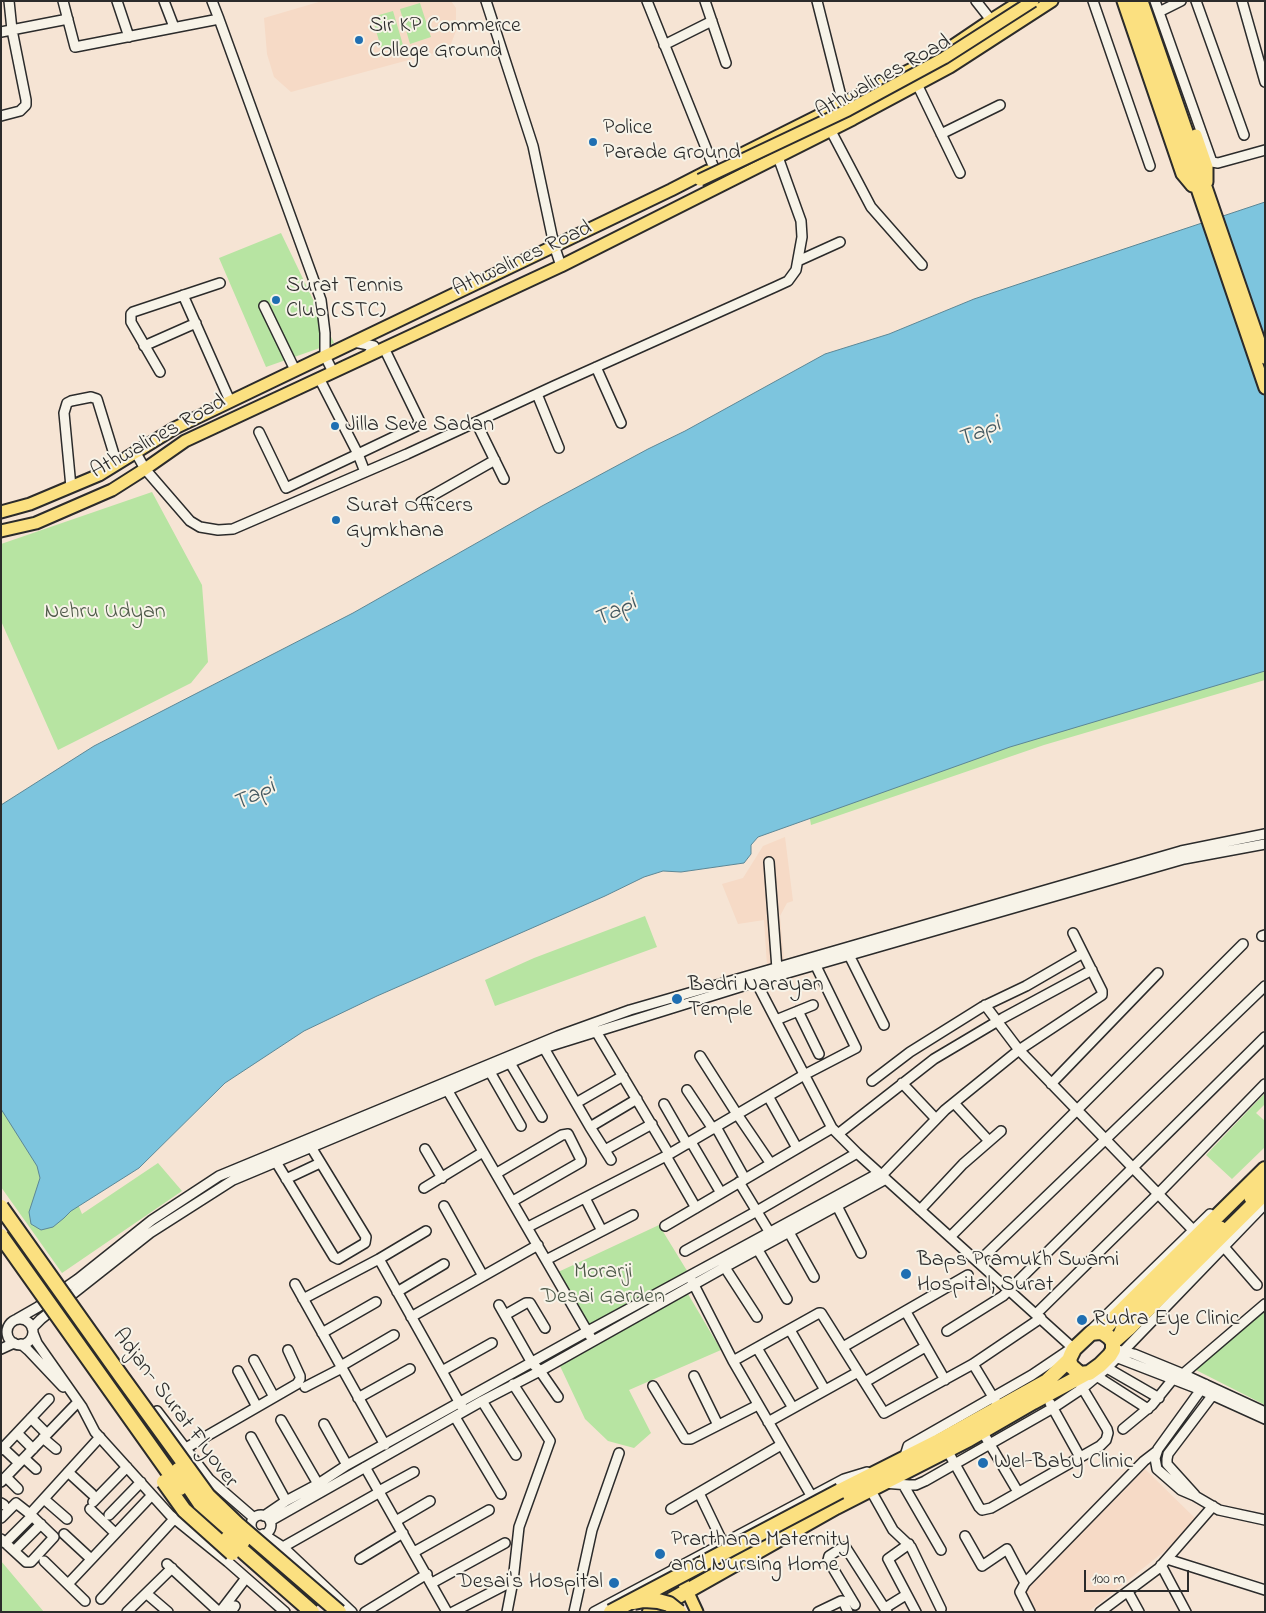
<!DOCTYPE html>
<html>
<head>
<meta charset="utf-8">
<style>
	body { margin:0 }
	#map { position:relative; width:1266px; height:1613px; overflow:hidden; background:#f6e4d4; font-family:"Indie Flower",sans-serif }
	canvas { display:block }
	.frame { position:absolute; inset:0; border:2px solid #2b2b2b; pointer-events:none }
	.scale { position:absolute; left:1084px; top:1570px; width:105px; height:22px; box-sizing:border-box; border:2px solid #2b2b2b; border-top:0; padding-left:6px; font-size:15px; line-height:18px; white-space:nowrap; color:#2b2b2b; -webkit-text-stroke:4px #f7f3e8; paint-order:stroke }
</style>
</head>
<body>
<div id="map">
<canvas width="1266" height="1613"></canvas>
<div class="frame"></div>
<div class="scale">100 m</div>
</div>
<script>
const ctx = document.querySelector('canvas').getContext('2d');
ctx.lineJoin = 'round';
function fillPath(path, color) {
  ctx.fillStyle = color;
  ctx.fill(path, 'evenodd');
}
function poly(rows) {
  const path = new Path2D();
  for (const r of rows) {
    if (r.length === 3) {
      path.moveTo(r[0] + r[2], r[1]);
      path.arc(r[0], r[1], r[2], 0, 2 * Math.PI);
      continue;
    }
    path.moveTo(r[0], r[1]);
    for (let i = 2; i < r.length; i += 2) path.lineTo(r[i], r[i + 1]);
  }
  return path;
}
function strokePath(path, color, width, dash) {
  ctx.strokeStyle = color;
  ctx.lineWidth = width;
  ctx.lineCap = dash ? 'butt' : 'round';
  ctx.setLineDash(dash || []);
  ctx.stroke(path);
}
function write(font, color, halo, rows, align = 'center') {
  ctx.font = font + ' "Indie Flower",sans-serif';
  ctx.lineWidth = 4;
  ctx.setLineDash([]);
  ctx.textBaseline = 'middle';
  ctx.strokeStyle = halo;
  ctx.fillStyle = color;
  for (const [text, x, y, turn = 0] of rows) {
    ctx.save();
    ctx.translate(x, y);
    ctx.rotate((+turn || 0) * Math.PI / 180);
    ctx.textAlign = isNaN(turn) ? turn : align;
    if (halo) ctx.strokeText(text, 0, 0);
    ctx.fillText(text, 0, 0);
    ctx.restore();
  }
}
fillPath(poly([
	[322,1,451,1,456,8,456,31,449,49,291,92,274,77,267,54,264,18],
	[785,837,793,901,787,903,780,916,784,960,767,965,764,920,738,924,722,884,743,878,763,846],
	[1145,1469,1200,1523,1088,1612,1031,1612,1022,1592]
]), '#f6dac6');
fillPath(poly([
	[420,3,431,37,410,44,400,9],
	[393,11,403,45,382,51,372,17],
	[281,233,334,343,266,367,219,258],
	[152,492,202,585,208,662,191,683,58,750,1,621,1,544],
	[1265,662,1265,680,1044,745,811,825,808,807],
	[645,916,657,947,495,1006,485,980,534,958],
	[1,1077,73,1192,82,1214,158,1163,182,1191,62,1273,1,1187],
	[1264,1094,1265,1104,1256,1113,1265,1121,1265,1147,1232,1179,1206,1155],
	[659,1225,689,1274,589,1328,556,1273],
	[688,1294,721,1350,629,1390,651,1433,634,1448,608,1441,585,1419,560,1366],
	[1265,1311,1265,1405,1194,1369],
	[1,1561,44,1612,1,1612]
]), '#b7e4a2');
const water = poly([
	[1265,202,1265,671,1010,747,758,837,751,845,751,854,744,863,681,872,663,871,644,877,605,896,377,996,304,1031,225,1083,139,1168,71,1211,64,1218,53,1227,41,1230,31,1224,29,1212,40,1178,37,1166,1,1109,1,805,94,746,353,613,542,506,648,449,685,431,825,354,889,334,974,299,1265,202]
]);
fillPath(water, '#7dc5de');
strokePath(water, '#5c8796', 1);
const minor = poly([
	[63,1,75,47,219,19,212,1],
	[117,1,129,37],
	[164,1,174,27],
	[486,1,533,146,554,245,561,266],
	[647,1,714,168],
	[705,1,726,63],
	[817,1,844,108],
	[976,1,991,20],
	[1093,1,1150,166],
	[1155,1,1212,162,1218,163,1265,150],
	[1196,1,1244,135],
	[1242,1,1265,82],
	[1159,12,1181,1],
	[219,19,321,300,325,333,325,356,333,372],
	[1,32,68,19],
	[664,45,712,21],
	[917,84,960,173],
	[1,116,20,111,26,105,26,100,12,30,9,1],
	[831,131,871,207,922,265],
	[941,134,1000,105],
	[798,261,840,242],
	[183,295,230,401],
	[264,306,295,370],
	[354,342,374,346,368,355],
	[144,346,196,323],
	[596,367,621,423],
	[160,372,131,322,131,314,133,312,220,283],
	[537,394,559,448],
	[476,422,504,479],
	[259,432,286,488,358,454,319,378],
	[136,453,145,469,190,521,200,527,218,530,233,529,407,454,554,386,775,287,788,281,796,270,802,237,801,221,778,157],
	[365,472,358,454,421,424,384,348],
	[71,487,64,413,67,403,71,401,91,397,97,399,117,464],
	[421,502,495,460],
	[769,862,777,969],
	[1262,936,1265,935],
	[847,951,884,1025],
	[754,978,832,1128,857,1153,1074,1349],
	[985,1005,1019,1050,1193,1230],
	[798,1011,819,1054],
	[776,1020,813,1005],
	[594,1028,669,1154],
	[541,1043,590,1127,611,1160],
	[700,1056,737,1114,771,1164],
	[510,1063,542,1117],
	[490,1072,521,1126],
	[872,1081,910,1052,982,1007,1026,986,1083,953],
	[902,1083,936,1119],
	[1051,1084,1158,973],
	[445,1086,590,1336],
	[687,1090,713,1129],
	[768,1096,797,1148],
	[576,1103,623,1076],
	[954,1103,989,1141],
	[664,1104,687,1144],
	[590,1127,637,1099],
	[716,1127,745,1179],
	[838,1134,934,1059,1003,1018,1092,970],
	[691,1142,721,1193],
	[425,1149,442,1178],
	[605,1150,652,1124],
	[666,1156,696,1208],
	[276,1162,334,1257,338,1259,365,1243,366,1237,308,1142],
	[497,1173,562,1135,568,1134,581,1160,581,1162,513,1201],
	[882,1175,945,1110,1019,1050,1102,995,1102,991,1073,933],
	[286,1179,320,1163],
	[739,1182,770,1233],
	[424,1188,483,1152],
	[585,1198,602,1231],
	[835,1202,861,1253],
	[444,1206,483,1276],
	[920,1210,963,1164,1001,1131],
	[665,1226,832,1128],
	[528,1227,666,1156,804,1075,856,1048,814,962],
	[786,1227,814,1277],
	[950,1237,1243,944],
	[755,1245,787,1299],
	[1224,1247,1257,1285],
	[685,1251,757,1211,857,1153],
	[379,1259,462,1407],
	[546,1260,633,1215],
	[978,1262,1265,986],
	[722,1263,757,1317],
	[692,1281,733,1361,812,1497],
	[295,1284,385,1445],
	[397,1292,444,1264],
	[303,1299,379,1259,426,1231],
	[499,1305,532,1363,540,1371,558,1397],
	[906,1312,945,1380],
	[1036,1314,1158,1194,1265,1084],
	[505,1315,526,1303,530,1303,545,1328],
	[411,1317,538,1245],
	[17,1319,38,1307,78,1279,152,1220,219,1176,558,1036,630,1010,1181,851,1265,834],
	[20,1332,13],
	[32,1328,41,1319,150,1233,233,1180,448,1090,544,1048,756,982,1184,859,1265,844],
	[790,1330,825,1390],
	[947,1331,1003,1296,1265,1037],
	[33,1333,37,1343,82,1407,95,1432,170,1515,228,1562,285,1612],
	[322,1333,376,1302],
	[1087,1334,1210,1214],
	[21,1344,28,1350,63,1387],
	[843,1347,968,1275],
	[757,1348,793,1408],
	[1,1349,14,1343],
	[1118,1350,1134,1354,1183,1374,1265,1412],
	[1113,1356,1201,1390,1265,1419],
	[254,1360,274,1397],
	[733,1361,819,1313,821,1313,884,1413,973,1364,1041,1318],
	[973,1364,996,1402],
	[341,1366,394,1335],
	[1107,1368,1159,1398],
	[238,1371,257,1407],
	[442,1371,492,1343],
	[1183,1374,1265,1304],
	[694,1376,718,1425],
	[1098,1377,1148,1409],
	[865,1382,925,1347],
	[1205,1384,1158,1449,1155,1458,1157,1469,1181,1490,1195,1496,1219,1510,1265,1520],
	[653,1386,685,1439,691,1439,758,1405],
	[305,1387,342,1368],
	[358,1398,410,1369],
	[482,1401,516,1455],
	[1050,1403,1080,1457],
	[157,1411,209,1479,254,1518],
	[455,1417,501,1494],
	[31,1418,47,1434],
	[281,1420,318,1484],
	[768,1422,858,1372],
	[324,1424,347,1465],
	[1123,1429,1152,1405,1173,1379],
	[982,1431,1018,1492],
	[17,1433,33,1449],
	[251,1437,286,1501],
	[43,1438,56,1449],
	[3,1448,19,1463],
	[186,1448,297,1384,300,1379,300,1376,288,1350],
	[1,1450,49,1399],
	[947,1450,979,1507,982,1510,991,1508,1100,1446,1106,1440,1108,1433,1107,1429,1080,1384],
	[24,1458,36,1469],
	[904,1459,908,1446,1032,1375,1072,1348],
	[365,1467,447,1612],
	[68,1472,92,1494],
	[6,1477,18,1489],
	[1,1482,77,1403],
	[883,1483,909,1485,916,1485,925,1481,1053,1408,1083,1388,1107,1368,1265,1204],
	[904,1486,941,1550],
	[870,1489,893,1530,911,1547,941,1609],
	[379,1491,414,1472],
	[699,1493,723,1543],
	[1195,1495,1167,1464,1167,1459,1168,1454,1215,1392],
	[44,1499,67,1519],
	[93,1502,127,1467],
	[1,1503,4,1505],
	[90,1509,115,1533],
	[671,1509,781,1445],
	[109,1515,141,1482],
	[261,1525,10],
	[264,1516,286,1501,318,1484,347,1465,588,1331,879,1173],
	[1,1518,16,1503,30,1514],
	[270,1521,482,1401,540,1371,725,1267,886,1179],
	[396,1521,430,1501],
	[64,1534,91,1559],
	[263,1534,283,1547,352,1612],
	[965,1536,982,1566,1007,1549,1025,1583],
	[1,1539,26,1562,31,1562,54,1537,30,1514,100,1437],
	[5,1543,32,1516],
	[909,1544,888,1559,916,1612],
	[283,1547,380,1492],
	[14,1551,41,1524],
	[414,1552,489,1510],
	[360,1559,403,1533],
	[1167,1559,1265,1590],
	[44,1561,85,1601],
	[167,1564,219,1612],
	[1161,1565,1186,1612],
	[432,1583,505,1543],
	[68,1584,152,1495],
	[1128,1592,1139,1612],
	[147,1594,168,1612],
	[101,1599,175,1518],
	[855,1605,828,1560,829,1556,843,1547,846,1548,887,1612],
	[885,1608,906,1595],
	[127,1612,172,1568],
	[220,1612,246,1578],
	[231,1612,235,1606],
	[365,1612,427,1574],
	[453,1612,513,1581],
	[507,1612,513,1581,519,1527,550,1441,513,1384],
	[574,1612,592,1530,619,1453],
	[594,1612,844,1479,867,1472],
	[818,1612,841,1601,843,1601,848,1612],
	[1030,1612,1020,1592,1025,1583,1144,1461,1157,1451],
	[1100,1612,1159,1568,1213,1506]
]);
const major = poly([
	[1123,1,1182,174,1192,186],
	[1133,1,1265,388],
	[1142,1,1265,358],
	[951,47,991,20,1021,1],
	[1196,135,1207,167,1207,182],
	[742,154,918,66],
	[1,512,30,504,99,475,175,428,671,190,708,171],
	[1,531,36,523,112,490,145,469,185,441,561,266,853,119,950,67,1052,1],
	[1250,1198,1265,1184],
	[1118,1337,1123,1324,1221,1227],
	[676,1567,697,1612]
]);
const highway = poly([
	[1099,1332,1102,1332,1109,1337,1113,1342,1113,1350,1110,1355,1100,1365,1089,1373,1080,1374,1071,1366,1069,1360,1071,1355,1074,1349,1091,1333,1099,1332],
	[1102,1332,1114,1318,1265,1169],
	[1113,1342,1129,1328,1265,1193],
	[840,1491,937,1442,1047,1381,1069,1360],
	[650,1612,836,1507,969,1439,1033,1402,1085,1374]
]);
strokePath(minor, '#2b2b2b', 12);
strokePath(major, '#2b2b2b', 15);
strokePath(highway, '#2b2b2b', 18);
strokePath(minor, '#f7f3e8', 9);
strokePath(major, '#fbe080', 11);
strokePath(highway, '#fbe080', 14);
const majorBridge = poly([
	[700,180,848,110,944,58,1033,1]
]);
const highwayBridge = poly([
	[1,1207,121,1376,208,1496,237,1524,339,1612],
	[1,1236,180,1488],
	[178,1470,200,1503,243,1541],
	[164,1482,184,1510,232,1553],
	[228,1538,312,1612],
	[634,1602,644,1600,658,1601,669,1604,679,1612],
	[611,1612,840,1491]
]);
strokePath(majorBridge, '#2b2b2b', 15, []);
strokePath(highwayBridge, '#2b2b2b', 18, []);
strokePath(majorBridge, '#fbe080', 11);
strokePath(highwayBridge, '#fbe080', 14);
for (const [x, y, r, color] of [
	[359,40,5,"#1f6fb2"],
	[593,142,5,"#1f6fb2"],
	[276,300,5,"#1f6fb2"],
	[335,426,5,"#1f6fb2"],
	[336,520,5,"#1f6fb2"],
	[677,999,6,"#1f6fb2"],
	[906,1274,6,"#1f6fb2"],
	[1082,1320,6,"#1f6fb2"],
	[983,1463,6,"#1f6fb2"],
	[660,1554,6,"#1f6fb2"],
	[614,1583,6,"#1f6fb2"]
]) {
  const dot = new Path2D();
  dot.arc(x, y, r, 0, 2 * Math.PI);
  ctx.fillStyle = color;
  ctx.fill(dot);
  strokePath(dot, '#f7f3e8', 2);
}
write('22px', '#2b2b2b', '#f7f3e8', [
	["Sir KP Commerce",369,27],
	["College Ground",369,52],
	["Police",603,129],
	["Parade Ground",603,154],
	["Surat Tennis",286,287],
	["Club (STC)",286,312],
	["Jilla Seve Sadan",345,426],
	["Surat Officers",346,507],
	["Gymkhana",346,532],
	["Badri Narayan",688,986],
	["Temple",688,1011],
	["Baps Pramukh Swami",917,1261],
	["Hospital, Surat",917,1286],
	["Rudra Eye Clinic",1093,1320],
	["Wel-Baby Clinic",994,1463],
	["Prarthana Maternity",671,1541],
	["and Nursing Home",671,1566],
	["Desai's Hospital",603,1583,"right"]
], 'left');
write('22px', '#2b2b2b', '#f7f3e8', [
	["Athwalines Road",884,78,-29],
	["Athwalines Road",523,260,-25],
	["Athwalines Road",159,438,-29],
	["Adjan- Surat Flyover",174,1409,53]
]);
write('22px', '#4e5949', '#f7f3e8', [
	["Nehru Udyan",105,613],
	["Morarji",603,1273],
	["Desai Garden",603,1298]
]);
write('italic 24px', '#445961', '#f7f3e8', [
	["Tapi",980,434,-23],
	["Tapi",616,613,-27],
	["Tapi",255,797,-27]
]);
</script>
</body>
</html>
